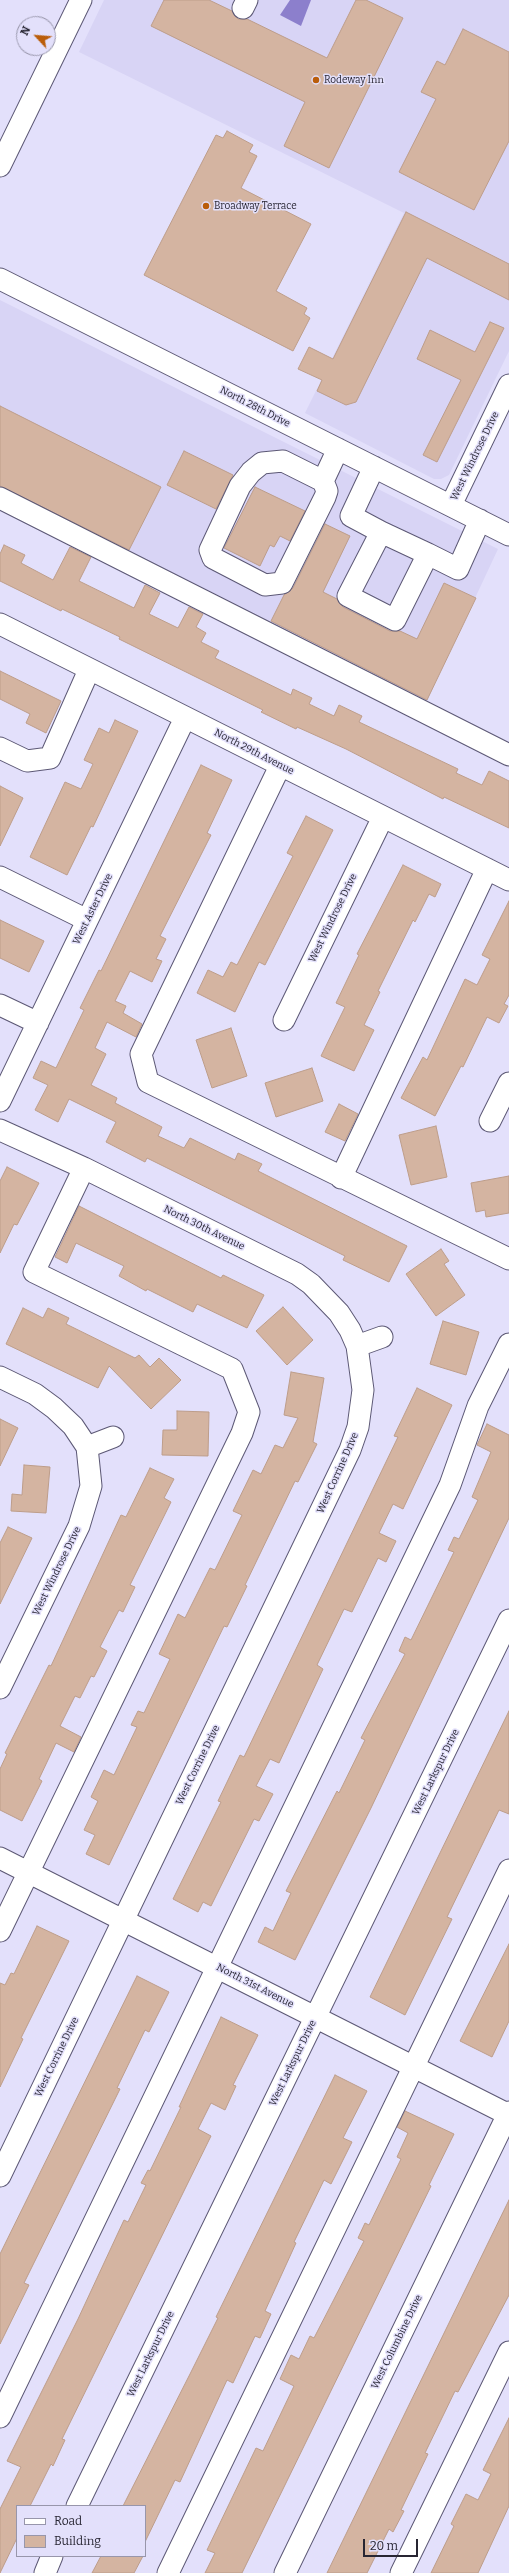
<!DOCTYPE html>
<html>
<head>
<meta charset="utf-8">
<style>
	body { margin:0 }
	#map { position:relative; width:509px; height:2573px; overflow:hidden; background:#e3e0fb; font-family:Bitter,serif }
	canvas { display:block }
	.legend { position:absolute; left:16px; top:2505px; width:130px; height:52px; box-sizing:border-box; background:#e3e0fb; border:1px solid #9896ab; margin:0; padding:5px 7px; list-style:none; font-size:12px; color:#282633 }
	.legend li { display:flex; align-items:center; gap:8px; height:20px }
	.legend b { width:20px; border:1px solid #9896ab }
	.north { position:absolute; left:16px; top:16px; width:40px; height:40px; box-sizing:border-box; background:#e3e0fb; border:1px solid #9896ab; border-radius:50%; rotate:296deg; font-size:11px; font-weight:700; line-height:16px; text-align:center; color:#282633 }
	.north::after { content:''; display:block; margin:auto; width:14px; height:18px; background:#ba5d0a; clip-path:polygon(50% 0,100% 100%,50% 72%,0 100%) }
	.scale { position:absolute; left:363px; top:2539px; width:55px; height:18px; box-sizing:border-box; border:2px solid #282633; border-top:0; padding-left:5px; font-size:12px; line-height:14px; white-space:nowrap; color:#282633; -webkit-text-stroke:3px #e3e0fb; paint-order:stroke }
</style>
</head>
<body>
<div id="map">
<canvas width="509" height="2573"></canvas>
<ul class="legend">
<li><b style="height:5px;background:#fff"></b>Road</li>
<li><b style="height:11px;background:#d4b4a1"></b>Building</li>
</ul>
<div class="north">N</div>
<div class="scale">20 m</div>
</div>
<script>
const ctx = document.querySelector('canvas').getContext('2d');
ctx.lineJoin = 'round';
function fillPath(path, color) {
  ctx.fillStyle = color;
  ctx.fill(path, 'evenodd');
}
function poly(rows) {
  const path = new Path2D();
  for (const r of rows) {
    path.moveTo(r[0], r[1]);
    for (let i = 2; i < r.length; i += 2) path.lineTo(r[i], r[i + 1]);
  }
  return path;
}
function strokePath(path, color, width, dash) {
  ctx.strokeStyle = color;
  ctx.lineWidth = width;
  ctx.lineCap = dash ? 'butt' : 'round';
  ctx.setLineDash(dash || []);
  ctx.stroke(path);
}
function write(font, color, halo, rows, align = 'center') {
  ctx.font = font + ' Bitter,serif';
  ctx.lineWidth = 3;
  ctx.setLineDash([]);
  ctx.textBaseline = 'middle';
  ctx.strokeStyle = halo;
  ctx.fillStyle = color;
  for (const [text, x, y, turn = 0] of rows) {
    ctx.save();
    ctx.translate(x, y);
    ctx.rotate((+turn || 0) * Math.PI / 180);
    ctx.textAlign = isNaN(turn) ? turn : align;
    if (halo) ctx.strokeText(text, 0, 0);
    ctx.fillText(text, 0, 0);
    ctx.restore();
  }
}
fillPath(poly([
	[104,0,509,0,509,351,449,475,441,479,434,479,305,413,404,213,79,52],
	[0,300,498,549,426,703,0,493]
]), '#d8d4f5');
fillPath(poly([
	[290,0,311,0,301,26,280,15]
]), '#8c7fcc');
const building = poly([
	[164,0,209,0,232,11,238,19,247,19,327,58,356,0,366,0,403,18,329,168,284,146,305,102,151,26,164,0],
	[463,29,509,52,509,141,474,210,399,172,436,99,421,92,437,61,445,65,463,29],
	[227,131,253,145,249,152,257,156,241,188,311,224,276,291,307,308,304,314,310,318,293,351,144,275,216,135,223,138,227,131],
	[406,212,509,264,509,300,427,258,356,402,346,405,317,391,322,380,298,369,309,347,333,359,406,212],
	[490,322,504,328,437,462,423,455,461,380,417,359,430,330,475,352,490,322],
	[0,406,161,487,129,550,0,486,0,406],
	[184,451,233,475,216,509,167,485,184,451],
	[255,487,305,511,290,541,280,536,274,547,270,545,260,566,224,548,255,487],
	[325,524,350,536,323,592,337,599,343,607,390,631,400,631,417,639,444,583,476,598,427,700,271,621,284,595,293,588,325,524],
	[4,545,25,555,21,563,53,580,70,547,91,557,79,581,134,608,145,585,160,593,149,614,178,628,189,607,203,614,196,627,206,633,201,642,219,651,215,658,291,695,293,689,312,698,309,704,334,716,339,705,362,716,359,722,458,769,456,773,482,785,489,771,509,781,509,828,444,797,443,799,346,749,297,727,296,729,261,712,263,710,119,639,120,637,62,609,61,611,0,581,0,554,4,545],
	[0,671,61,701,46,733,26,723,30,714,0,699,0,671],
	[115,720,138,731,93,827,91,826,67,875,30,857,65,782,81,789,93,764,84,760,99,728,109,733,115,720],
	[201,765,232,780,207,833,211,835,160,936,166,939,156,959,162,961,152,982,130,971,115,1001,126,1006,123,1013,142,1024,136,1037,107,1022,95,1048,106,1054,91,1085,117,1098,115,1103,162,1127,158,1136,184,1148,190,1138,235,1160,238,1153,262,1164,258,1171,407,1246,389,1282,343,1260,345,1256,147,1158,145,1162,106,1142,116,1122,69,1099,58,1122,35,1110,48,1085,33,1078,41,1061,56,1068,84,1010,80,1008,99,970,101,971,201,765],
	[0,786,23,798,0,846,0,786],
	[306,816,333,830,265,965,259,962,235,1012,197,993,208,970,223,977,231,962,237,965,293,856,287,853,306,816],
	[403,865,441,884,435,897,429,894,415,922,413,920,378,991,380,992,364,1025,374,1030,354,1071,321,1056,345,1007,336,1003,359,955,357,954,403,865],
	[509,901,509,995,504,1004,508,1006,499,1023,487,1017,463,1067,461,1066,435,1116,401,1098,423,1057,427,1060,465,979,477,985,490,959,482,955,509,901],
	[0,920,44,941,29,972,0,958,0,920],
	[231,1028,247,1076,212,1088,196,1040,231,1028],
	[312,1068,323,1101,276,1117,265,1083,312,1068],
	[339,1104,358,1114,345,1141,325,1132,339,1104],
	[436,1126,447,1177,411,1185,399,1135,436,1126],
	[7,1167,39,1183,17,1225,14,1224,0,1253,0,1181,7,1167],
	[509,1176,509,1213,486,1217,485,1210,476,1212,471,1183,509,1176],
	[79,1206,221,1278,223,1275,264,1295,247,1328,197,1304,193,1312,147,1289,146,1291,119,1276,124,1266,76,1243,67,1263,55,1257,79,1206],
	[441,1249,449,1261,444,1264,465,1295,436,1316,406,1274,441,1249],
	[283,1307,313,1340,287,1365,256,1331,283,1307],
	[23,1308,43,1318,48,1308,69,1318,66,1324,135,1358,139,1355,150,1367,159,1358,181,1380,151,1409,109,1366,98,1388,6,1344,23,1308],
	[443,1321,479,1332,466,1375,430,1364,443,1321],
	[291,1372,324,1378,313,1442,317,1444,298,1482,295,1481,245,1585,247,1586,227,1627,224,1626,109,1865,86,1854,95,1835,84,1830,98,1801,91,1797,104,1770,114,1775,137,1727,131,1725,138,1711,144,1713,170,1659,159,1654,178,1614,185,1618,210,1568,215,1570,242,1515,233,1511,253,1470,261,1474,275,1445,283,1448,298,1418,284,1415,291,1372],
	[417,1388,452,1405,403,1509,393,1504,379,1533,396,1541,386,1562,378,1558,352,1612,344,1609,317,1665,323,1669,279,1763,270,1759,256,1786,273,1794,259,1821,254,1819,211,1906,203,1902,198,1912,173,1899,221,1802,218,1801,240,1755,244,1757,398,1437,394,1436,417,1388],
	[177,1411,209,1412,208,1456,162,1455,163,1430,177,1430,177,1411],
	[0,1419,18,1428,0,1466,0,1419],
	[487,1424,509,1435,509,1518,371,1808,295,1960,258,1942,265,1927,273,1931,291,1893,286,1891,337,1791,339,1793,365,1740,361,1738,405,1654,399,1651,405,1637,411,1640,454,1552,448,1550,454,1537,459,1539,478,1500,472,1497,491,1452,477,1445,487,1424],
	[24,1465,50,1467,46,1513,11,1511,12,1494,22,1495,24,1465],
	[150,1468,174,1479,164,1498,171,1502,130,1585,135,1587,123,1612,119,1610,100,1647,107,1651,94,1677,91,1676,80,1698,75,1696,60,1726,81,1737,74,1752,56,1743,39,1779,42,1781,22,1821,0,1810,0,1769,7,1754,5,1753,49,1665,51,1666,121,1515,126,1517,150,1468],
	[8,1527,32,1538,0,1604,0,1543,8,1527],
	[509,1711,509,1814,499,1810,447,1917,452,1919,405,2015,370,1997,509,1711],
	[37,1926,69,1941,21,2038,23,2039,0,2087,0,1983,5,1985,11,1973,14,1974,37,1926],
	[509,1944,509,2021,492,2057,460,2041,509,1944],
	[137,1976,169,1992,149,2032,145,2030,117,2088,120,2089,24,2283,29,2285,0,2344,0,2254,137,1976],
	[221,2017,258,2035,233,2085,236,2086,225,2110,211,2103,198,2129,211,2136,62,2439,65,2440,53,2466,51,2464,30,2506,17,2506,17,2538,0,2573,0,2509,21,2467,7,2461,78,2319,124,2220,128,2222,146,2185,141,2183,148,2170,150,2171,181,2107,179,2107,221,2017],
	[335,2075,367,2091,343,2138,352,2142,331,2184,324,2180,294,2242,296,2243,265,2311,271,2314,260,2338,255,2336,233,2383,227,2380,180,2482,175,2480,145,2542,145,2506,123,2506,190,2374,218,2318,216,2317,335,2075],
	[405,2111,454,2134,429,2185,431,2186,242,2573,205,2573,215,2553,207,2550,256,2448,263,2451,294,2386,280,2379,291,2355,299,2359,310,2336,314,2338,364,2241,358,2238,365,2223,369,2225,401,2159,397,2157,408,2133,397,2127,405,2111],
	[509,2200,509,2295,458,2392,455,2391,425,2453,428,2454,401,2510,404,2511,393,2532,389,2529,367,2573,327,2573,509,2200],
	[509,2418,509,2506,478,2573,431,2573,454,2526,451,2524,466,2494,478,2500,491,2474,483,2470,509,2418],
	[101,2556,143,2556,134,2573,92,2573,101,2556]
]);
fillPath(building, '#d4b4a1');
strokePath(building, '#bd9d8a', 1);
const minor = poly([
	[243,8,247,0],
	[0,166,81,0],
	[0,279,509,535],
	[374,467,351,516,381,532,348,596,395,620,428,554,458,569,480,520],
	[323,481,283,461,262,463,251,472,240,486,210,550,213,558,265,585,282,583,325,497,327,491,323,481,338,449],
	[0,498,509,755],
	[451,505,509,385],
	[381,532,428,554],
	[0,624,509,880],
	[0,748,27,761,50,758,89,670],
	[280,766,141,1054,148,1082,509,1259],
	[0,877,87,920],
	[0,1005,38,1023],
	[284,1020,383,817],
	[0,1101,185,718],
	[490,1121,509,1083],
	[0,1130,84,1168,297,1274,311,1284,339,1313,350,1330,357,1346,363,1390,358,1427,350,1450,0,2176],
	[341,1178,487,869],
	[357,1346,382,1337],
	[0,1377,35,1394,54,1408,73,1426,87,1447,91,1486,79,1526,0,1688],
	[87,1447,113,1437],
	[0,1858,509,2115],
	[0,1931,242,1433,249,1412,232,1369,34,1272,84,1168],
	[0,2417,450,1485,478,1406,509,1344],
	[77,2506,509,1620],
	[45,2573,52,2556],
	[168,2573,509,1870],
	[285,2573,509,2112],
	[401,2573,509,2352]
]);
strokePath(minor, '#5c5875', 23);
strokePath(minor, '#fff', 21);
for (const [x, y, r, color] of [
	[316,80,4,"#ba5d0a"],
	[206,206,4,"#ba5d0a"]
]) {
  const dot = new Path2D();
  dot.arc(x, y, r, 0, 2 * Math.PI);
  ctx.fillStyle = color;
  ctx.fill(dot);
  strokePath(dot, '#e3e0fb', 1.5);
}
write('10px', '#282633', '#e3e0fb', [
	["Rodeway Inn",324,80],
	["Broadway Terrace",214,206]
], 'left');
write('10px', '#282633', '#e3e0fb', [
	["North 28th Drive",255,407,27],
	["West Windrose Drive",475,456,-64],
	["North 29th Avenue",254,752,27],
	["West Aster Drive",93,909,-64],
	["West Windrose Drive",333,918,-64],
	["North 30th Avenue",204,1228,26],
	["West Corrine Drive",338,1473,-66],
	["West Windrose Drive",57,1571,-64],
	["West Corrine Drive",198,1765,-64],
	["West Larkspur Drive",436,1772,-64],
	["North 31st Avenue",255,1986,27],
	["West Corrine Drive",57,2057,-64],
	["West Larkspur Drive",293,2063,-64],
	["West Columbine Drive",397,2342,-64],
	["West Larkspur Drive",151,2354,-64]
]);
</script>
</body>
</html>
